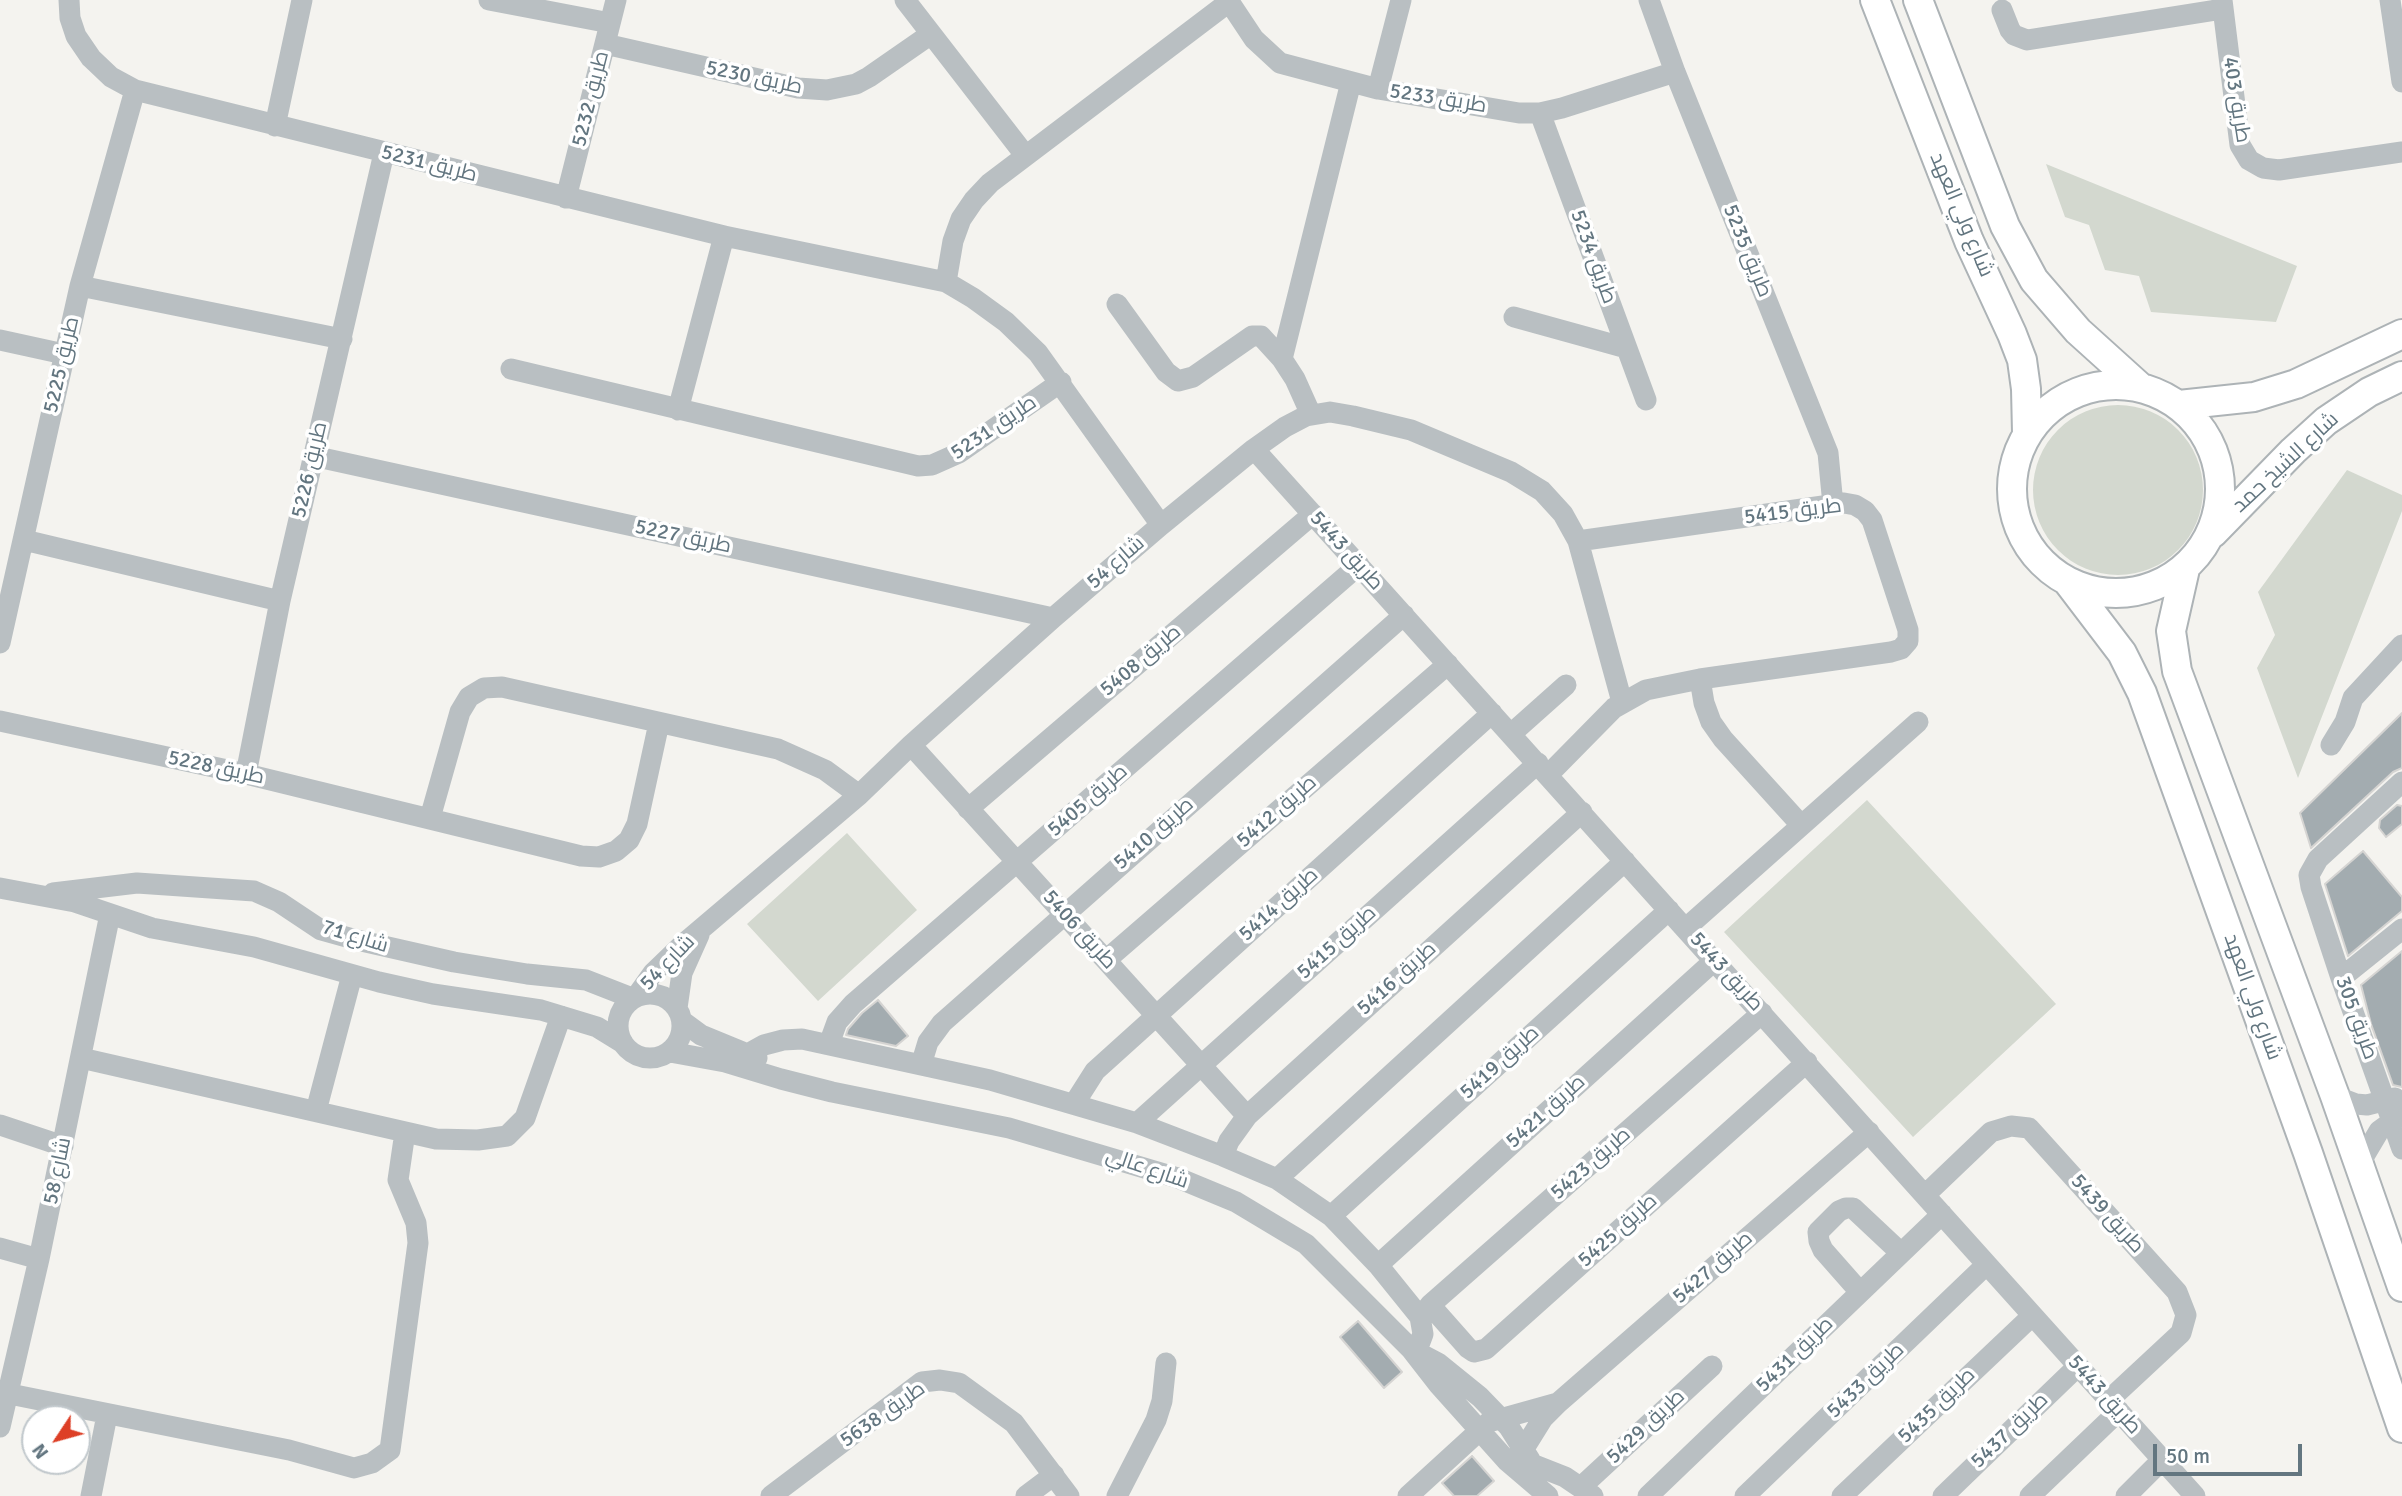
<!DOCTYPE html>
<html>
<head>
<meta charset="utf-8">
<style>
	body { margin:0 }
	#map { position:relative; width:2402px; height:1496px; overflow:hidden; background:#f4f3ef; font-family:Signika,sans-serif }
	canvas { display:block }
	.north { position:absolute; left:21px; top:1405px; width:70px; height:70px; box-sizing:border-box; background:#fff; border:2px solid #c1c8cc; border-radius:50%; rotate:234deg; font-size:19px; font-weight:700; line-height:28px; text-align:center; color:#637680 }
	.north::after { content:''; display:block; margin:auto; width:24px; height:32px; background:#dd3f26; clip-path:polygon(50% 0,100% 100%,50% 72%,0 100%) }
	.scale { position:absolute; left:2153px; top:1444px; width:149px; height:32px; box-sizing:border-box; border:4px solid #637680; border-top:0; padding-left:9px; font-size:21px; line-height:24px; white-space:nowrap; color:#637680; -webkit-text-stroke:5px #fff; paint-order:stroke }
</style>
</head>
<body>
<div id="map">
<canvas width="2402" height="1496"></canvas>
<div class="north">N</div>
<div class="scale">50 m</div>
</div>
<script>
const ctx = document.querySelector('canvas').getContext('2d');
ctx.lineJoin = 'round';
function fillPath(path, color) {
  ctx.fillStyle = color;
  ctx.fill(path, 'evenodd');
}
function poly(rows) {
  const path = new Path2D();
  for (const r of rows) {
    if (r.length === 3) {
      path.moveTo(r[0] + r[2], r[1]);
      path.arc(r[0], r[1], r[2], 0, 2 * Math.PI);
      continue;
    }
    path.moveTo(r[0], r[1]);
    for (let i = 2; i < r.length; i += 2) path.lineTo(r[i], r[i + 1]);
  }
  return path;
}
function strokePath(path, color, width, dash) {
  ctx.strokeStyle = color;
  ctx.lineWidth = width;
  ctx.lineCap = dash ? 'butt' : 'round';
  ctx.setLineDash(dash || []);
  ctx.stroke(path);
}
function write(font, color, halo, rows, align = 'center') {
  ctx.font = font + ' Signika,Cairo,sans-serif';
  ctx.lineWidth = 7;
  ctx.setLineDash([]);
  ctx.textBaseline = 'middle';
  ctx.strokeStyle = halo;
  ctx.fillStyle = color;
  for (const [text, x, y, turn = 0] of rows) {
    ctx.save();
    ctx.translate(x, y);
    ctx.rotate((+turn || 0) * Math.PI / 180);
    ctx.textAlign = isNaN(turn) ? turn : align;
    if (halo) ctx.strokeText(text, 0, 0);
    ctx.fillText(text, 0, 0);
    ctx.restore();
  }
}
fillPath(poly([
	[2046,164,2297,266,2276,322,2151,312,2139,276,2105,270,2089,225,2065,217],
	[2118,490,85],
	[2347,470,2402,495,2402,511,2298,778,2257,668,2275,635,2258,592],
	[1867,800,2056,1004,1913,1137,1724,932],
	[847,833,917,910,818,1001,747,924]
]), '#d3d8cf');
const building = poly([
	[2402,713,2402,768,2393,772,2311,848,2300,813,2402,713],
	[2397,805,2402,806,2402,824,2386,837,2379,828,2380,820,2397,805],
	[2363,851,2402,897,2402,911,2348,956,2325,884,2363,851],
	[2402,951,2402,1087,2393,1085,2371,1024,2361,985,2402,951],
	[878,1000,908,1036,896,1046,846,1035,848,1029,862,1013,878,1000],
	[1358,1321,1402,1372,1384,1388,1340,1337,1358,1321],
	[1472,1456,1494,1481,1477,1496,1454,1496,1442,1483,1472,1456]
]);
fillPath(building, '#a3acb0');
strokePath(building, '#d5d4d2', 2);
const major = poly([
	[1875,0,1969,241,2012,334,2022,360,2026,389,2027,433],
	[1918,0,2005,226,2034,280,2078,331,2140,387],
	[2116,489,104],
	[2179,405,2254,397,2296,384,2402,334],
	[2213,533,2293,451,2326,421,2369,392,2402,376],
	[2185,569,2171,631,2177,671,2335,1096,2402,1287],
	[2068,582,2122,653,2142,693,2308,1153,2402,1428]
]);
strokePath(major, '#adb3b6', 32);
strokePath(poly([
	[69,0,70,18,76,36,91,58,111,77,135,90,724,236,946,282,973,298,1006,322,1038,353,1161,525],
	[489,0,610,23],
	[905,0,1025,155],
	[1228,0,1254,39,1280,63,1378,89,1519,113,1540,113,1562,108,1675,72],
	[1649,0,1675,72,1828,453,1833,505],
	[2222,0,2239,137,2240,145,2249,160,2263,168,2279,170,2402,152],
	[2390,0,2402,82],
	[2002,10,2010,30,2014,35,2027,40,2223,9],
	[605,44,798,88,827,90,856,84,869,77,931,34],
	[1378,89,1401,0],
	[1540,113,1646,400],
	[275,126,302,0],
	[566,198,616,0],
	[946,282,953,241,961,219,974,200,990,183,1229,2],
	[80,286,342,339],
	[1117,304,1166,372,1178,381,1193,377,1252,336,1261,336,1282,359,1295,379,1308,408,1306,416],
	[1514,317,1626,348],
	[0,340,64,354],
	[1282,359,1351,82],
	[511,369,918,466,932,465,959,453,1061,382],
	[678,410,724,236],
	[1254,449,2195,1496],
	[313,456,1053,618],
	[24,540,280,601],
	[0,643,80,286,135,90],
	[1700,679,1704,703,1711,722,1723,739,1801,825],
	[0,721,246,774,581,856,599,857,616,851,629,840,637,824,659,723],
	[1511,734,1566,685],
	[911,745,1247,1116],
	[2331,745,2345,722,2353,698,2402,645],
	[246,774,280,601,384,153],
	[1548,775,1614,708,1646,690,1700,679,1891,652,1901,649,1908,641,1908,630,1872,520,1865,511,1855,505,1844,503,1578,541],
	[2402,782,2318,859,2309,875,2311,887,2341,978,2402,1149],
	[968,809,1313,514],
	[430,818,460,712,469,697,484,688,502,687,778,749,825,770,859,795],
	[0,888,75,902,152,928,254,947,379,982,433,994,541,1010,597,1027,623,1043],
	[53,893,137,883,254,891,279,902,321,930,357,940,454,962,527,974,586,980,632,998],
	[1686,928,1918,722],
	[1106,960,1448,664],
	[2341,978,2402,929],
	[650,1026,32],
	[636,997,653,973,681,946,859,795,911,745,1053,618,1161,525,1254,449,1285,427,1306,416,1330,412,1353,416,1411,430,1511,472,1542,491,1563,514,1578,541,1622,702],
	[677,1008,682,973,699,935],
	[682,1021,701,1035,757,1058],
	[829,1044,837,1022,853,1004,1359,565],
	[670,1052,725,1062,781,1079,832,1092,1009,1128,1178,1178,1236,1202,1306,1244,1411,1349,1439,1385,1507,1461,1548,1496],
	[746,1055,764,1045,783,1040,802,1039,990,1080,1137,1123,1223,1156,1277,1179,1331,1216,1378,1265,1420,1317,1423,1334,1420,1342,1411,1349],
	[81,1058,436,1139,478,1140,507,1136,525,1118,561,1016],
	[921,1065,928,1042,942,1023,1404,615],
	[2335,1096,2356,1104,2367,1105,2395,1098],
	[1074,1104,1095,1071,1492,713],
	[316,1111,352,975],
	[1137,1123,1538,763],
	[0,1125,63,1146],
	[1223,1156,1229,1141,1247,1116,1582,812],
	[2360,1163,2379,1131,2401,1115],
	[1277,1179,1625,861],
	[1925,1195,1991,1132,2011,1126,2029,1128,2177,1292,2186,1315,2181,1333,2109,1400],
	[1331,1216,1669,910],
	[0,1248,39,1259],
	[1378,1265,1715,960],
	[1860,1292,1823,1250,1819,1241,1818,1232,1839,1211,1846,1208,1853,1208,1901,1253],
	[1430,1305,1468,1348,1474,1352,1486,1349,1807,1062],
	[1422,1315,1430,1305,1762,1013],
	[1419,1353,1438,1363,1480,1397,1509,1427,1530,1460],
	[0,1392,289,1450,354,1468,372,1463,390,1450,418,1243,416,1223,398,1180,405,1132],
	[0,1427,39,1259,110,914],
	[1507,1461,1520,1455,1543,1418,1558,1403,1869,1132],
	[1532,1464,1565,1477,1593,1496],
	[1581,1487,1712,1366],
	[91,1496,107,1415],
	[771,1496,922,1382,940,1380,959,1383,1014,1423,1069,1496],
	[1026,1496,1054,1475],
	[1117,1496,1156,1420,1162,1401,1166,1363],
	[1408,1496,1489,1422,1557,1403],
	[1648,1496,1942,1214],
	[1745,1496,1986,1265],
	[1842,1496,2032,1316],
	[1943,1496,2078,1366],
	[2030,1496,2119,1411],
	[2126,1496,2162,1460]
]), '#b9bfc2', 21);
strokePath(major, '#fff', 28);
write('21px', '#637680', '#fff', [
	["طريق 5230",754,78,12],
	["طريق 5232",591,99,-76],
	["طريق 5233",1438,99,9],
	["طريق 403",2236,100,81],
	["طريق 5231",429,164,14],
	["شارع ولي العهد",1961,215,67],
	["طريق 5235",1747,251,68],
	["طريق 5234",1593,257,70],
	["طريق 5225",62,365,-77],
	["طريق 5231",994,428,-34],
	["شارع الشيخ حمد",2286,463,-43],
	["طريق 5226",310,470,-77],
	["طريق 5415",1793,512,-7],
	["طريق 5227",683,537,12],
	["طريق 5443",1346,551,48],
	["شارع 54",1116,563,-41],
	["طريق 5408",1141,661,-40],
	["طريق 5228",216,768,12],
	["طريق 5405",1088,801,-41],
	["طريق 5412",1277,812,-41],
	["طريق 5410",1154,834,-41],
	["طريق 5414",1279,905,-42],
	["طريق 5406",1079,930,48],
	["شارع 71",355,937,17],
	["طريق 5415",1337,943,-42],
	["شارع 54",668,963,-46],
	["طريق 5443",1726,972,48],
	["طريق 5416",1397,979,-42],
	["شارع ولي العهد",2252,997,70],
	["طريق 305",2356,1018,70],
	["طريق 5419",1500,1063,-42],
	["طريق 5421",1546,1112,-42],
	["طريق 5423",1591,1164,-41],
	["شارع عالي",1147,1169,19],
	["شارع 58",58,1171,-78],
	["طريق 5439",2107,1214,48],
	["طريق 5425",1618,1231,-42],
	["طريق 5427",1713,1268,-41],
	["طريق 5431",1795,1355,-44],
	["طريق 5433",1866,1381,-44],
	["طريق 5443",2104,1395,48],
	["طريق 5435",1937,1406,-44],
	["طريق 5638",883,1415,-35],
	["طريق 5429",1646,1427,-43],
	["طريق 5437",2010,1431,-44]
]);
</script>
</body>
</html>
